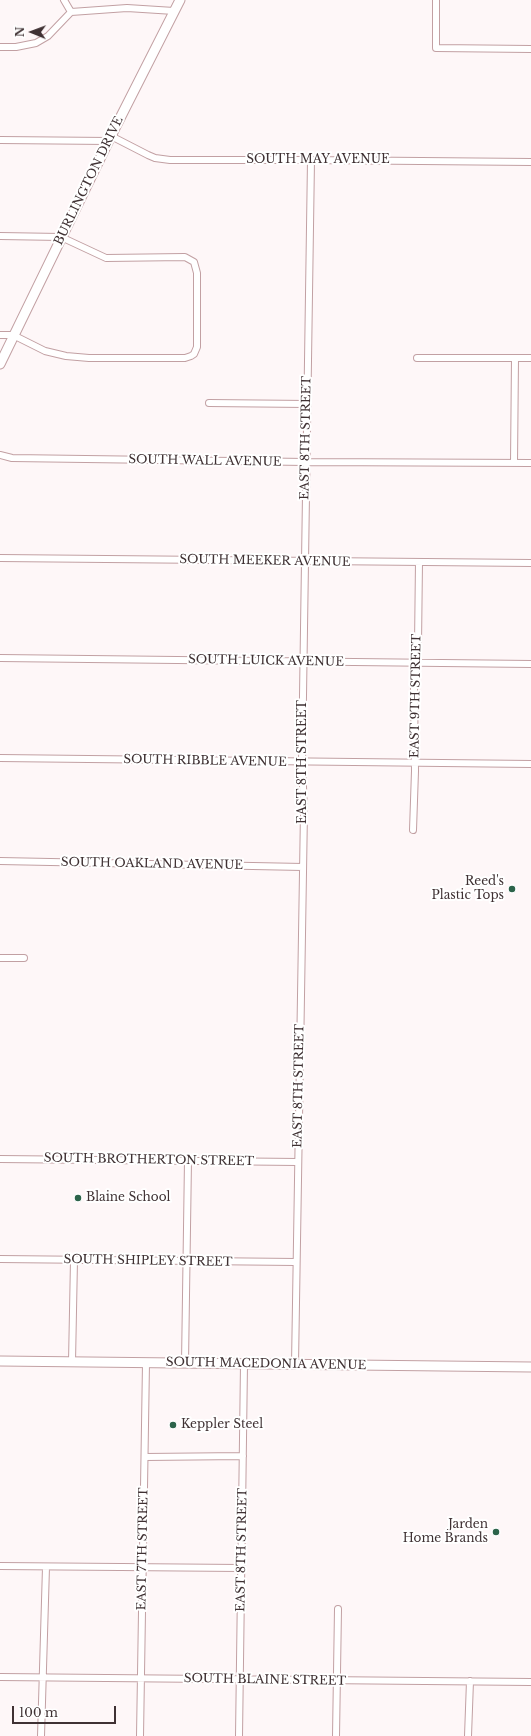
<!DOCTYPE html>
<html>
<head>
<meta charset="utf-8">
<style>
	body { margin:0 }
	#map { position:relative; width:531px; height:1736px; overflow:hidden; background:#fef7f8; font-family:"Libre Baskerville",serif }
	canvas { display:block }
	.north { position:absolute; left:12px; top:12px; width:40px; height:40px; -webkit-text-stroke:3px #fff; paint-order:stroke; rotate:271deg; font-size:11px; font-weight:700; line-height:16px; text-align:center; color:#3f3133 }
	.north::after { content:''; display:block; margin:auto; width:14px; height:18px; background:#3f3133; clip-path:polygon(50% 0,100% 100%,50% 72%,0 100%) }
	.scale { position:absolute; left:12px; top:1706px; width:104px; height:18px; box-sizing:border-box; border:2px solid #3f3133; border-top:0; padding-left:5px; font-size:12px; line-height:14px; white-space:nowrap; color:#3f3133; -webkit-text-stroke:3px #fff; paint-order:stroke }
</style>
</head>
<body>
<div id="map">
<canvas width="531" height="1736"></canvas>
<div class="north">N</div>
<div class="scale">100 m</div>
</div>
<script>
const ctx = document.querySelector('canvas').getContext('2d');
ctx.lineJoin = 'round';
function poly(rows) {
  const path = new Path2D();
  for (const r of rows) {
    path.moveTo(r[0], r[1]);
    for (let i = 2; i < r.length; i += 2) path.lineTo(r[i], r[i + 1]);
  }
  return path;
}
function strokePath(path, color, width, dash) {
  ctx.strokeStyle = color;
  ctx.lineWidth = width;
  ctx.lineCap = dash ? 'butt' : 'round';
  ctx.setLineDash(dash || []);
  ctx.stroke(path);
}
function write(font, color, halo, rows, align = 'center') {
  ctx.font = font + ' "Libre Baskerville",serif';
  ctx.lineWidth = 4;
  ctx.setLineDash([]);
  ctx.textBaseline = 'middle';
  ctx.strokeStyle = halo;
  ctx.fillStyle = color;
  for (const [text, x, y, turn = 0] of rows) {
    ctx.save();
    ctx.translate(x, y);
    ctx.rotate((+turn || 0) * Math.PI / 180);
    ctx.textAlign = isNaN(turn) ? turn : align;
    if (halo) ctx.strokeText(text, 0, 0);
    ctx.fillText(text, 0, 0);
    ctx.restore();
  }
}
const street = poly([
	[64,0,71,12],
	[436,0,436,48,531,49],
	[0,47,16,47,36,43,48,36,71,12,127,8,174,11],
	[111,136,148,155,155,158,170,160,311,160,531,162],
	[0,140,109,141],
	[0,236,61,237,106,258,185,257,194,262,197,273,197,347,194,354,191,356,185,358,89,358,66,356,45,351,13,335,0,335],
	[417,358,531,358],
	[209,403,307,404],
	[0,455,12,458,306,462,531,463],
	[514,463,515,358],
	[0,558,531,563],
	[0,658,531,664],
	[0,758,531,764],
	[413,830,415,771,414,688,418,644,419,562],
	[0,861,303,867],
	[0,958,24,958],
	[0,1159,298,1162],
	[0,1259,296,1262],
	[72,1362,74,1260],
	[185,1363,188,1160],
	[295,1364,304,811,302,762,311,160],
	[145,1457,243,1456],
	[0,1566,241,1568],
	[0,1677,531,1682],
	[41,1736,46,1567],
	[140,1736,146,1363],
	[239,1736,244,1364],
	[336,1736,338,1609],
	[468,1736,470,1681]
]);
const secondary = poly([
	[0,364,111,136,180,0],
	[0,1361,531,1367]
]);
strokePath(street, '#c2a0a3', 8);
strokePath(secondary, '#c2a0a3', 11);
strokePath(street, '#fff', 6);
strokePath(secondary, '#fff', 9);
for (const [x, y, r, color] of [
	[512,889,4,"#2c634a"],
	[78,1198,4,"#2c634a"],
	[173,1425,4,"#2c634a"],
	[496,1532,4,"#2c634a"]
]) {
  const dot = new Path2D();
  dot.arc(x, y, r, 0, 2 * Math.PI);
  ctx.fillStyle = color;
  ctx.fill(dot);
  strokePath(dot, '#fff', 1.5);
}
write('12px', '#3f3133', '#fff', [
	["SOUTH MAY AVENUE",318,160],
	["BURLINGTON DRIVE",89,181,-64],
	["EAST 8TH STREET",306,438,-89],
	["SOUTH WALL AVENUE",205,461,1],
	["SOUTH MEEKER AVENUE",265,561,1],
	["SOUTH LUICK AVENUE",266,661,1],
	["EAST 9TH STREET",416,696,-89],
	["SOUTH RIBBLE AVENUE",205,761,1],
	["EAST 8TH STREET",303,762,-90],
	["SOUTH OAKLAND AVENUE",152,864,1],
	["EAST 8TH STREET",299,1086,-89],
	["SOUTH BROTHERTON STREET",149,1160,1],
	["SOUTH SHIPLEY STREET",148,1261,1],
	["SOUTH MACEDONIA AVENUE",266,1364,1],
	["EAST 7TH STREET",143,1549,-89],
	["EAST 8TH STREET",242,1550,-89],
	["SOUTH BLAINE STREET",265,1680,1]
]);
write('12px', '#3f3133', '#fff', [
	["Reed's",504,882],
	["Plastic Tops",504,896],
	["Blaine School",86,1198,"left"],
	["Keppler Steel",181,1425,"left"],
	["Jarden",488,1525],
	["Home Brands",488,1539]
], 'right');
</script>
</body>
</html>
